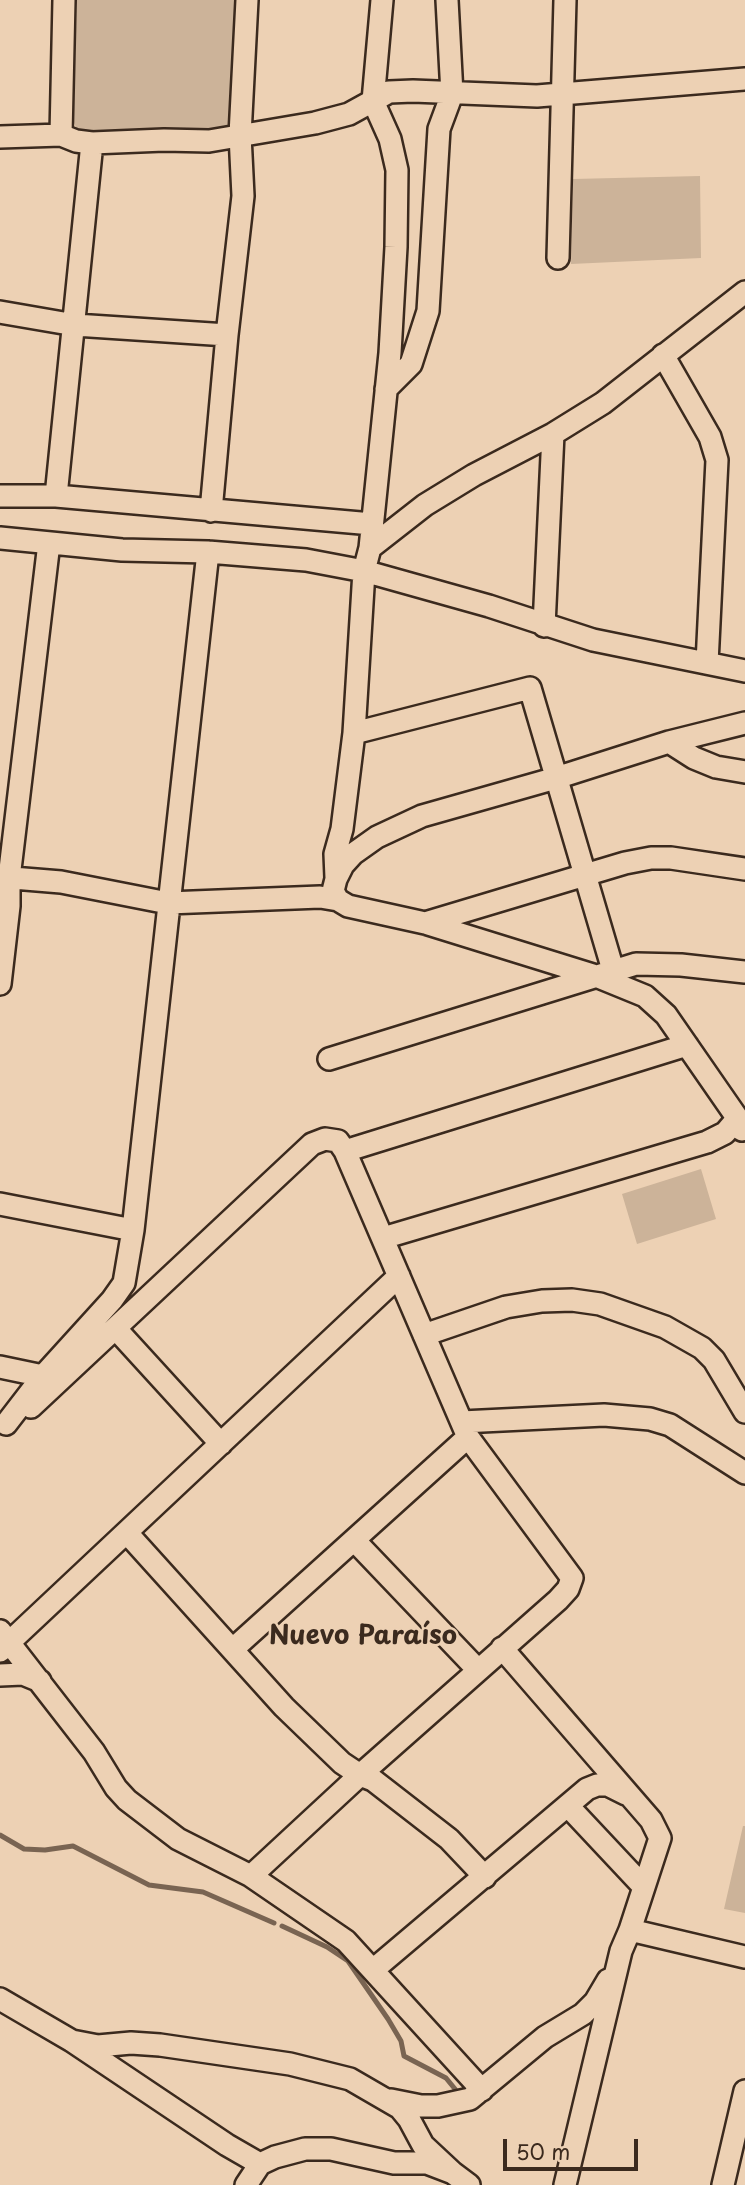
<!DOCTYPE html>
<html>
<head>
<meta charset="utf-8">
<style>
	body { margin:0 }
	#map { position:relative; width:745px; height:2185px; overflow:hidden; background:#edd1b4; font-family:"Playpen Sans",sans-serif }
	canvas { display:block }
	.scale { position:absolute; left:503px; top:2139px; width:135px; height:32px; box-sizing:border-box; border:4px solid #3b2a1e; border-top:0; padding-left:9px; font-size:21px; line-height:24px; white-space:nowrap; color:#3b2a1e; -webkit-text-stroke:5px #edd1b4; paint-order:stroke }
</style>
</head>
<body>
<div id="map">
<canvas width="745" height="2185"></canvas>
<div class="scale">50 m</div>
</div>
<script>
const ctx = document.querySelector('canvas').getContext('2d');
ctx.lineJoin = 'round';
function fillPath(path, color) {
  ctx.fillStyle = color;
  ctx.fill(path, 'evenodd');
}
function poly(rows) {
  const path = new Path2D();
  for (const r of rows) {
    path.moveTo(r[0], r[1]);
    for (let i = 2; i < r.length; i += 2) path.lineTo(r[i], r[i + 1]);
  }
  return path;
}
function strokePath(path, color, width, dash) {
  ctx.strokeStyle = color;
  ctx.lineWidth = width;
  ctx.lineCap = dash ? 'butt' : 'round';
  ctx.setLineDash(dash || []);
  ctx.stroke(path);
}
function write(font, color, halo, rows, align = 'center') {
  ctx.font = font + ' "Playpen Sans",sans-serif';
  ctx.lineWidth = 5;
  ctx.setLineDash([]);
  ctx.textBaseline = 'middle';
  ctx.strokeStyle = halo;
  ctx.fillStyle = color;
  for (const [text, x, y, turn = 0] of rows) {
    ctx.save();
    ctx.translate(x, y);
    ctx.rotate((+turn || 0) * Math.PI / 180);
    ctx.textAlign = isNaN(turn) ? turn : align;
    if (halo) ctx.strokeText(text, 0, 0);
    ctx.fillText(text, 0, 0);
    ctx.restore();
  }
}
fillPath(poly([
	[77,0,238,0,234,126,208,133,86,135,77,129,73,121],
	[700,176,701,258,571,264,573,179],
	[701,1169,716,1219,637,1244,622,1194],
	[743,1826,745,1826,745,1913,724,1909]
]), '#ccb399');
strokePath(poly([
	[0,1835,24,1849,45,1850,73,1846,149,1885,203,1892,274,1923],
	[282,1926,327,1947,348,1961,388,2019,401,2041,404,2056,446,2078,455,2089]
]), '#796452', 5);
const minor = poly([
	[61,135,64,0],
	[0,137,61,135,76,141,92,143,164,140,209,141,315,123,349,114,389,92,413,91,537,96,745,79],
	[558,258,565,0],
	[0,312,75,325,227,335],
	[663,355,710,437,717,460,707,663],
	[386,389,411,364,428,311,439,129,452,94,447,0],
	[0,496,56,496,372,524],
	[56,496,92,143],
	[211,511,227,335,243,196,240,135,247,0],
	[0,538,122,550,208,552,306,560,364,571,489,606,593,640,745,671],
	[370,548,425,505,474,475,553,434,603,403,745,292],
	[544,626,553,434],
	[745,723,669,742,556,778,422,816,377,837,353,854,343,865,336,879,333,891,338,900,348,906,425,923,596,976,645,996,666,1015,745,1129],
	[354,733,530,688,613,970],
	[669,742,694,758,716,767,745,772],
	[0,877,61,882,168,903,320,897,338,900],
	[336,878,335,854,342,829,354,733,364,571,370,548,390,353,396,247,397,170,390,139,373,101,382,0],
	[425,923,625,863,651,858,671,858,745,869],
	[0,984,9,906,9,878,49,543],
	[329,1059,636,964,681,965,745,972],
	[0,1204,133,1230],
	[383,1238,707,1142,725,1133,737,1119,742,1130],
	[116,1329,221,1444],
	[424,1335,506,1307,542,1301,572,1300,600,1304,665,1327,702,1348,714,1360,745,1412],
	[0,1367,43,1376],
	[31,1407,312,1144,325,1139,338,1141,345,1151,687,1045],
	[462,1422,604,1415,650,1419,670,1425,745,1473],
	[6,1424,43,1376,112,1300,124,1283,133,1230,208,552],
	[127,1533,284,1707,342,1763,360,1775,373,1780,449,1839,485,1877],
	[354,1540,478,1670],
	[0,1631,94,1752,116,1788,127,1800,178,1839,251,1876,346,1941,482,2090],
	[502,1648,651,1820,660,1838,630,1930,621,1951,565,2185],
	[233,1649,468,1437],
	[0,1651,399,1276],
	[0,1675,23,1674,40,1681],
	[568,1806,643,1886],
	[251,1876,360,1775,558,1600,568,1589,572,1578,468,1437,345,1151],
	[630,1930,745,1957],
	[373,1970,587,1789,597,1785,608,1785,626,1794],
	[0,1999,72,2041,227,2145,260,2164],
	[72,2041,98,2046,131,2043,160,2045,290,2064,350,2079,400,2108,409,2119,423,2145,453,2173],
	[391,2100,421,2106,438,2106,470,2099,545,2037,583,2014,595,2002,608,1980],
	[246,2185,260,2164,275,2157,305,2149,331,2149,394,2163,427,2163,453,2173,469,2185],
	[723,2185,745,2091]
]);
strokePath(minor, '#3b2a1e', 26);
strokePath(minor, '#edd1b4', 21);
write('bold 26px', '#3b2a1e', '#edd1b4', [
	["Nuevo Paraíso",363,1637]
]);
</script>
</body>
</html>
